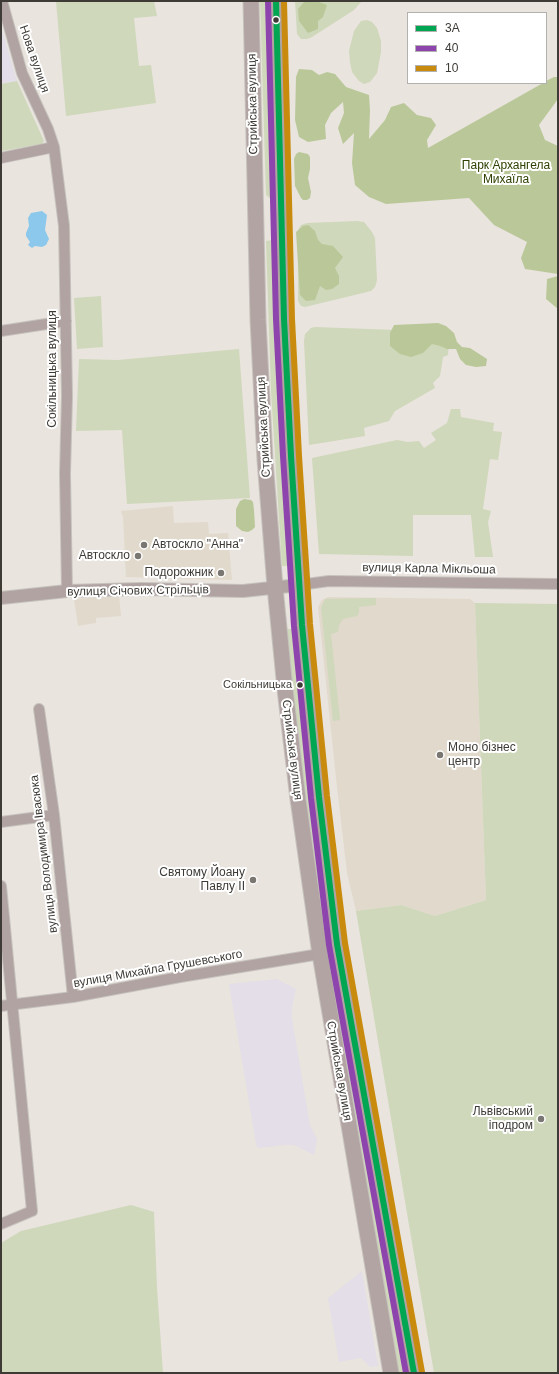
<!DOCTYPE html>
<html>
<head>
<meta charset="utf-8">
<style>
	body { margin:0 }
	#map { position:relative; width:559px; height:1374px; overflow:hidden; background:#e9e4de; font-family:Arial,sans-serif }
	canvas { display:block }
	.frame { position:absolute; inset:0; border:2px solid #3e3b36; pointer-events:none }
	.legend { position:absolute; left:407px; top:12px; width:140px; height:72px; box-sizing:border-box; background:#fff; border:1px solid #b2b1af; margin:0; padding:5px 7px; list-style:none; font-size:12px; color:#3e3b36 }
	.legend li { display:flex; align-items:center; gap:8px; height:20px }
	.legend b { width:20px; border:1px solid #b2b1af }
</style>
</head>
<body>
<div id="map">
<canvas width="559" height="1374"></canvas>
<div class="frame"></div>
<ul class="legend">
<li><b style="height:5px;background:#00a651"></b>3А</li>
<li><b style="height:5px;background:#8e44ad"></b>40</li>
<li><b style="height:5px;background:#c98b0e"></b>10</li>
</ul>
</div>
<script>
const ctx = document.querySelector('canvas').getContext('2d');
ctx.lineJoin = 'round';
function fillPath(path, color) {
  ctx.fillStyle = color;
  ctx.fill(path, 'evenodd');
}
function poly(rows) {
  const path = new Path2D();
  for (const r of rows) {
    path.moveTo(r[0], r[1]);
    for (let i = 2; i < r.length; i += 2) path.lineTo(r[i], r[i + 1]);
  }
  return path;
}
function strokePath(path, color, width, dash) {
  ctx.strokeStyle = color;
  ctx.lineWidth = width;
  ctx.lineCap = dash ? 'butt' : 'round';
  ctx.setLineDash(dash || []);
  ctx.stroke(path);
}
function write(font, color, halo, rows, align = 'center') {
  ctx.font = font + ' Arial,sans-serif';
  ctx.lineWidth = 4;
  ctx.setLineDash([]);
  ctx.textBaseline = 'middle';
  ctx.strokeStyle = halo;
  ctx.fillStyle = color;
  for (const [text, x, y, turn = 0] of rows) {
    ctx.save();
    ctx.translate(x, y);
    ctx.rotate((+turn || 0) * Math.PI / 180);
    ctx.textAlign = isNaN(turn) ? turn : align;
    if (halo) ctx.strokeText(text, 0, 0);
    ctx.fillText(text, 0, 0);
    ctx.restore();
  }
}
fillPath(poly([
	[173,506,174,523,208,522,209,534,228,533,232,580,126,577,123,517,121,511],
	[119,596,121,616,96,618,96,623,78,626,74,599],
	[328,597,470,599,475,603,486,900,435,916,401,905,356,911,347,873,336,778,318,607,322,600]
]), '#e1d9cc');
fillPath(poly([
	[1,27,17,81,1,84],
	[277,979,296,989,292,1008,292,1019,310,1125,317,1139,314,1155,294,1145,285,1145,259,1148,257,1147,256,1144,229,984],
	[362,1271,378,1366,370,1367,361,1358,339,1362,328,1298]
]), '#e3dee7');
fillPath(poly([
	[56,1,154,1,157,16,134,18,139,66,151,65,156,103,66,116],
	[260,1,267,1,273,195,270,198,266,195],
	[295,1,362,1,354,10,312,37,307,39,301,39,297,34],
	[367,20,372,22,377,28,381,41,381,52,377,73,370,82,364,84,359,81,352,72,350,62,349,51,354,31,361,21],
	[17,81,44,141,42,144,1,151,1,84],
	[357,221,364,222,372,232,375,238,377,280,375,287,371,291,305,307,301,306,298,301,298,230,301,225,307,223],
	[273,240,278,390,289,566,282,566,271,391,266,241],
	[101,296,103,347,77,349,74,298],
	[315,327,450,332,448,355,443,357,440,376,433,383,435,388,395,411,389,421,364,428,365,436,309,445,304,341,305,334,311,328],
	[239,349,250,498,127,504,122,430,76,431,79,359,118,360],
	[451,409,460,409,461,417,494,423,493,431,502,432,498,460,490,459,483,509,491,511,488,522,493,557,475,557,471,515,413,515,413,556,319,554,312,458,397,440,408,442,419,441,424,448,436,440,431,433,447,423],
	[376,598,376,605,359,607,359,613,357,616,343,619,339,625,338,632,331,634,340,720,333,721,321,608,325,599],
	[475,603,558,604,558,1373,434,1373,356,911,401,905,435,916,486,900],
	[286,629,293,629,310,797,332,950,406,1373,398,1373,325,951,303,798],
	[131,1205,154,1212,157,1288,163,1373,1,1373,1,1243,21,1231]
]), '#cfd8ba');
fillPath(poly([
	[305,1,319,2,327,5,323,17,318,21,318,29,308,33,299,21,298,9],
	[299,69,312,70,319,75,327,72,335,74,346,87,369,95,370,110,369,139,385,120,391,107,404,103,417,115,431,118,436,125,427,140,428,148,543,83,546,83,546,81,554,77,558,77,558,99,539,125,545,140,558,146,558,274,525,269,521,258,527,242,494,225,469,198,386,204,369,197,355,185,352,163,354,133,343,144,338,128,344,113,343,102,331,113,325,125,326,139,308,142,299,137,295,120,296,77],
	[299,152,308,154,310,157,310,169,308,178,311,192,310,198,307,200,303,200,301,198,295,186,294,159,296,154],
	[308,225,315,231,318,240,322,244,333,246,343,257,335,268,339,276,339,284,332,289,326,290,320,286,315,300,306,301,300,295,296,232,303,226],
	[558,276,558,309,546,299,547,279],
	[438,323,446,326,454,333,457,342,462,347,470,348,487,359,486,366,476,367,466,365,460,359,456,349,447,349,440,346,432,344,423,353,411,357,400,354,390,346,390,333,394,325],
	[244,499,251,500,253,502,254,510,255,527,252,530,248,532,242,531,236,526,236,509,240,501]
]), '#bac899');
fillPath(poly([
	[42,211,47,215,45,230,49,239,46,245,42,247,35,246,32,248,28,245,30,242,26,236,26,233,29,226,28,218,31,213]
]), '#8cc8eb');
const minor = poly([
	[2,1,22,73,48,129,54,147,64,226,67,396,65,474,67,591],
	[1,158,54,147],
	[1,331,66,321],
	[299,585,329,581,558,584],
	[39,709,54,815,73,997],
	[1,822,54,815],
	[1,886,32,1211,1,1224],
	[1,1006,73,997,180,977,320,954]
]);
const tertiary = poly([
	[1,598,67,591,141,589,243,591,299,585]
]);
const primary = poly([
	[251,1,258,320,265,460,275,587,285,689,298,799,320,954,391,1373],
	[276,1,284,319,291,456,302,625,319,797,337,944,414,1373]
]);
strokePath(minor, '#c6c2bd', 12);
strokePath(tertiary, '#c6c2bd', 14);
strokePath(primary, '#c6c2bd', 17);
strokePath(minor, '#b0a3a2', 10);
strokePath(tertiary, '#b0a3a2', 12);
strokePath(primary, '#b2a4a2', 15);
strokePath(poly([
	[276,1,284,319,291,456,302,625,319,797,337,944,414,1373]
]), '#00a651', 6);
strokePath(poly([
	[268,1,276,319,283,456,294,626,311,798,329,945,406,1373]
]), '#8e44ad', 6);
strokePath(poly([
	[284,1,292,319,299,456,310,624,327,796,345,943,422,1372]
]), '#c98b0e', 6);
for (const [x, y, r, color] of [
	[276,20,3.5,"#3e3b36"],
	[144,545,4,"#7a7671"],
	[138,556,4,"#7a7671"],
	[221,573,4,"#7a7671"],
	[300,685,3.5,"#3e3b36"],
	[440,755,4,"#7a7671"],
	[253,880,4,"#7a7671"],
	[541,1119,4,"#7a7671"]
]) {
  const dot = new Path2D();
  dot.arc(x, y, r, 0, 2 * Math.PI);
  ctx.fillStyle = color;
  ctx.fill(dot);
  strokePath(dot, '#fff', 1.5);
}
write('11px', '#3e3b36', '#fff', [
	["Сокільницька",292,685]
], 'right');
write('12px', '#3e3b36', '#fff', [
	["Нова вулиця",34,59,71],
	["Стрийська вулиця",253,104,-91],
	["Сокільницька вулиця",53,369,-90],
	["Стрийська вулиця",264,427,-93],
	["вулиця Карла Мікльоша",429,569,1],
	["вулиця Січових Стрільців",138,591,-1],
	["Стрийська вулиця",292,750,83],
	["вулиця Володимира Івасюка",44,854,-97],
	["вулиця Михайла Грушевського",158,969,-10],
	["Стрийська вулиця",339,1071,80]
]);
write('12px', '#2e4102', '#fff', [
	["Парк Архангела",506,166],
	["Михаїла",506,180]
]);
write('12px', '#3e3b36', '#fff', [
	["Автоскло \"Анна\"",152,545,"left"],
	["Автоскло",130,556],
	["Подорожник",213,573],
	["Моно бізнес",448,748,"left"],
	["центр",448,762,"left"],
	["Святому Йоану",245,873],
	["Павлу ІІ",245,887],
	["Львівський",533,1112],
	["іподром",533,1126]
], 'right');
</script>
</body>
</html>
